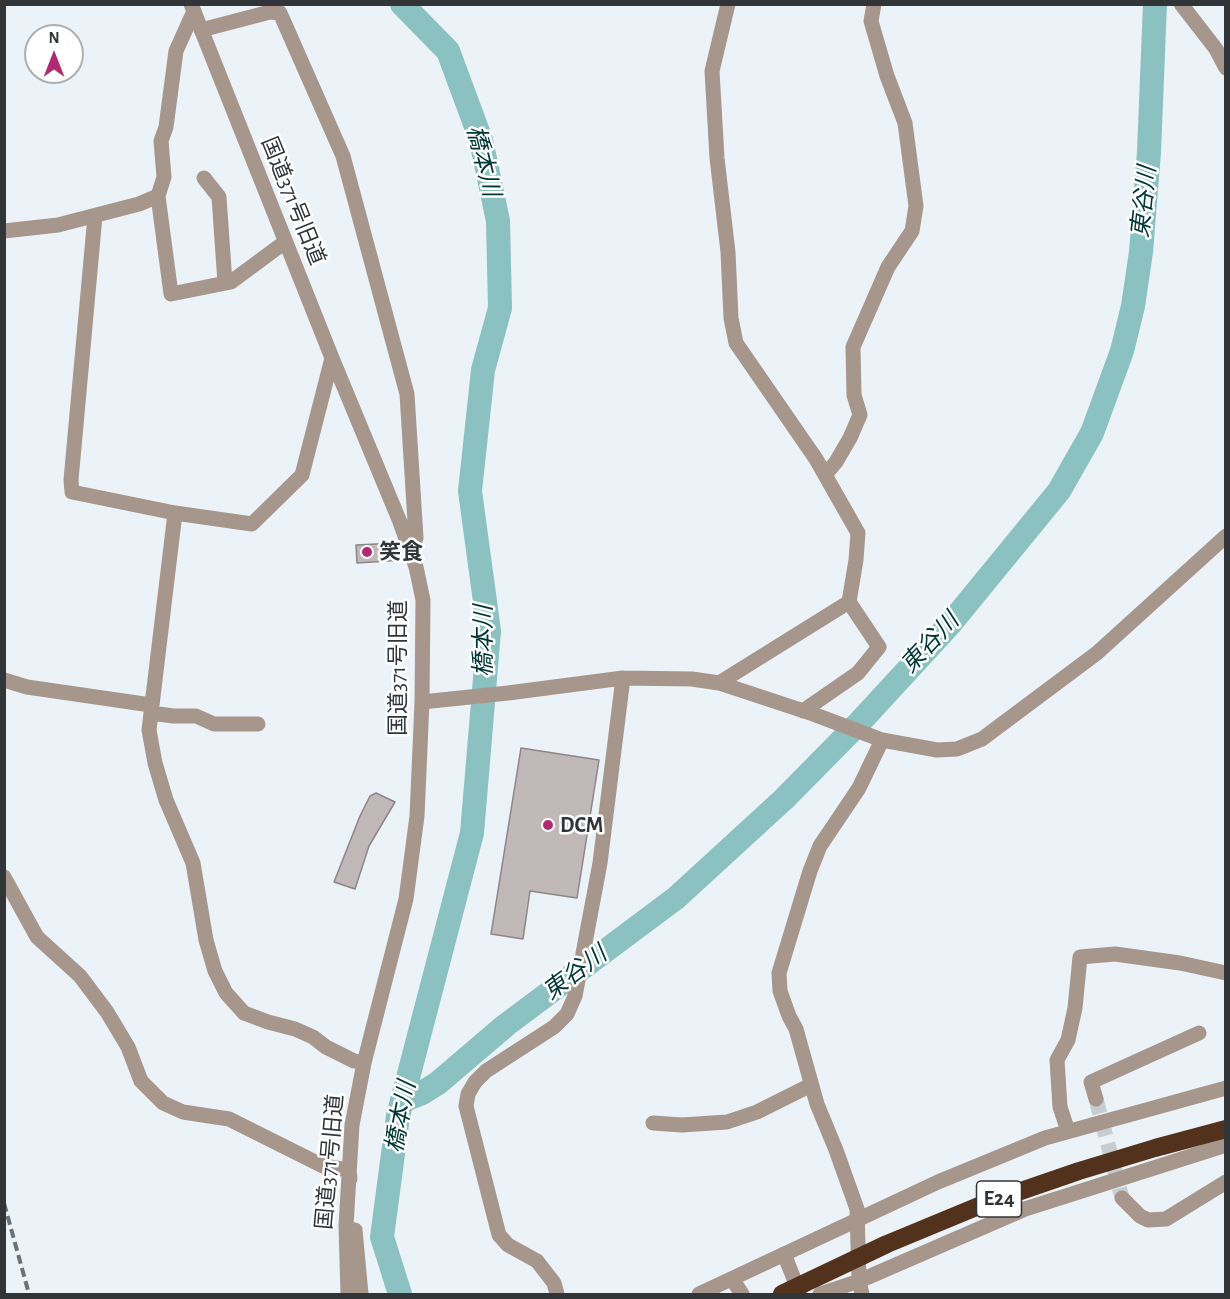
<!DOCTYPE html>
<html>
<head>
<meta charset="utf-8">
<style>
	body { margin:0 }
	#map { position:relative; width:1230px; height:1299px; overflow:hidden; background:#ecf3f8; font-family:"Alegreya Sans",sans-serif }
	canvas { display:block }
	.frame { position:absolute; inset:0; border:6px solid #323537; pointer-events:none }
	.north { position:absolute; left:24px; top:24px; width:60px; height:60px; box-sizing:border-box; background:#fff; border:2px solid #adaeaf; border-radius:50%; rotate:0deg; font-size:16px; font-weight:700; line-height:24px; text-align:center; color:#323537 }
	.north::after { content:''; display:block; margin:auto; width:21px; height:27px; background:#af2a71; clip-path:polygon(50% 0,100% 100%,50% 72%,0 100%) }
</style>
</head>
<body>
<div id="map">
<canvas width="1230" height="1299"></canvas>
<div class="frame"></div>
<div class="north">N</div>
</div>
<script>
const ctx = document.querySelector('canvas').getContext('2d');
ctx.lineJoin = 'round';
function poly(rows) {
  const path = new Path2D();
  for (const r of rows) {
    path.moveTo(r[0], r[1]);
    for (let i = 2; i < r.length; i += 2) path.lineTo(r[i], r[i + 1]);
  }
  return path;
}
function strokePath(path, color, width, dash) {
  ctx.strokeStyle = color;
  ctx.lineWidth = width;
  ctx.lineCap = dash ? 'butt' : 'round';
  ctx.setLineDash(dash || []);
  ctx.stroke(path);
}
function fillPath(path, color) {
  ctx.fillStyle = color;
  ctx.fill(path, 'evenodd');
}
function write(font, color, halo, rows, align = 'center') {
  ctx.font = font + ' "Alegreya Sans","Noto Sans JP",sans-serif';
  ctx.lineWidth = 5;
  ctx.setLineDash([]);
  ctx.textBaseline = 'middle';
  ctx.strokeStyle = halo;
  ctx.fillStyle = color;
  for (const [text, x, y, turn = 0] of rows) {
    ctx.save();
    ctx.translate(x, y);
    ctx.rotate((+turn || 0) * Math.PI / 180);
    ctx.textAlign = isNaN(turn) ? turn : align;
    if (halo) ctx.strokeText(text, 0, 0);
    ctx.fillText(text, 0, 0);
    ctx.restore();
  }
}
strokePath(poly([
	[402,1101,422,1093,438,1083,506,1025,676,898,784,799,858,724,951,623,1059,491,1092,433,1122,351,1133,306,1141,252,1149,152,1155,4],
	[400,1294,382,1237,398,1116,472,833,489,631,470,491,483,370,500,308,498,221,481,140,448,51,402,4]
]), '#8bc1c1', 24);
const building = poly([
	[397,543,403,560,357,563,356,545,397,543],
	[521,748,599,760,577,898,530,891,523,939,491,934,521,748],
	[376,793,395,802,369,846,355,889,334,882,360,816,370,796,376,793]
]);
fillPath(building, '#c1b8ba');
strokePath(building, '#8d8587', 1.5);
strokePath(poly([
	[1096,1099,1122,1198]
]), '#c7cdd1', 15, [15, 8]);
strokePath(poly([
	[191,4,332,358,400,522,416,567,423,600,422,702,417,816,406,899,364,1063,352,1125,346,1226,348,1294],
	[1181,4,1216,49,1226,68],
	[201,30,270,12,280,13,343,156,407,394,416,538,410,551],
	[204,178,219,197,225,283],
	[158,196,171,294,231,282,285,242],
	[95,216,71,480,72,492,175,513,252,524,302,475,332,358],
	[4,231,58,225,139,204,158,196,164,177,161,141,166,127,176,51,194,11],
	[825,475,836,462,850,438,860,415,854,395,853,347,888,267,912,231,916,206,905,123,887,76,871,21,874,4],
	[175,513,149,730,155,763,166,800,193,863,206,940,215,971,226,993,244,1013,268,1022,295,1029,313,1037,326,1047,354,1061,364,1063],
	[4,680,27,687,151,705],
	[719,683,849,602,856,560,858,533,816,459,736,343,731,318,728,252,717,158,712,71,728,4],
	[422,702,508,693,623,678,692,679,719,683,813,714,882,740,937,750,957,749,982,739,1097,653,1226,536],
	[803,711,858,673,879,647,849,602],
	[151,713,173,716,196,716,214,724,258,724],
	[4,877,37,937,80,976,107,1012,128,1047,141,1081,163,1103,183,1112,229,1119,323,1166,349,1170,350,1179],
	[1096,1099,1091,1082,1199,1033],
	[653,1123,682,1125,727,1122,757,1112,811,1085],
	[1068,1131,1060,1107,1057,1060,1068,1040,1075,1008,1080,957,1115,954,1180,963,1226,973],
	[1122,1198,1140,1216,1148,1220,1166,1219,1226,1182],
	[355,1230,361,1294],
	[784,1254,800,1294],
	[732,1279,742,1294],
	[557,1294,554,1283,537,1261,508,1245,499,1235,466,1106,468,1094,475,1082,486,1071,554,1027,567,1014,575,996,600,863,623,678],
	[699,1294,938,1182,1045,1138,1226,1088],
	[820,1294,859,1281,1025,1209,1226,1145],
	[862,1294,859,1281,857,1209,836,1150,817,1104,796,1029,789,1016,780,991,779,973,810,871,820,846,859,788,882,740]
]), '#a7968c', 15);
strokePath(poly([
	[4,1203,29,1294]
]), '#6c7174', 4, [9, 4.5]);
strokePath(poly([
	[782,1294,887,1244,986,1203,1079,1171,1155,1148,1226,1129]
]), '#52321d', 18);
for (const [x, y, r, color] of [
	[367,552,6,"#af2a71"],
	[548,825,6,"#af2a71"]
]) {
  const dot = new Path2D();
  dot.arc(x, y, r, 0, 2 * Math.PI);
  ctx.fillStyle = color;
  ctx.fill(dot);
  strokePath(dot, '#fff', 2);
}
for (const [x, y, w] of [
	[999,1199,45]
]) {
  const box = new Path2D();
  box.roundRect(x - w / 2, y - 18, w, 36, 4.5);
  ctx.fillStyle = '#fff';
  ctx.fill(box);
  strokePath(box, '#323537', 1.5);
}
write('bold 21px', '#323537', null, [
	["E24",999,1199]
]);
write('22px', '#323537', '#fff', [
	["国道371号旧道",293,201,68],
	["国道371号旧道",398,668,-90],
	["国道371号旧道",330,1162,-85]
]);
write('bold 22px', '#323537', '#fff', [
	["笑食",379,552],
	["DCM",560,825]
], 'left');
write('italic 24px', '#003636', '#fff', [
	["橋本川",483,161,76],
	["東谷川",1144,202,-84],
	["橋本川",484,641,-90],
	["東谷川",930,643,-47],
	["東谷川",575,973,-37],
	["橋本川",401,1117,-79]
]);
</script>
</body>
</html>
